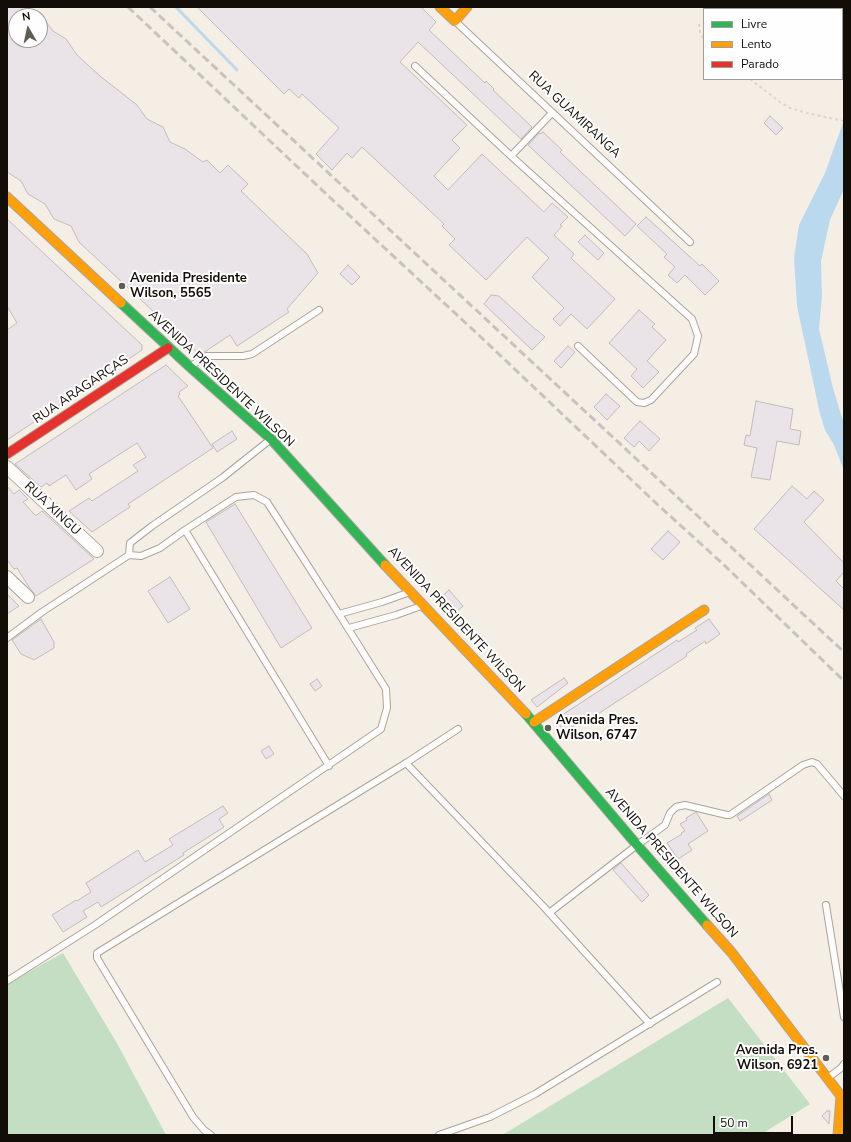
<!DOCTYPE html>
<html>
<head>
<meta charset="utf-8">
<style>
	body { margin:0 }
	#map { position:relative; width:851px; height:1142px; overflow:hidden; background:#f5eee4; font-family:"Nunito Sans",sans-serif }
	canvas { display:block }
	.frame { position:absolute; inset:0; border:8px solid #120d06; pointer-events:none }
	.legend { position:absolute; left:703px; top:8px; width:140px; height:72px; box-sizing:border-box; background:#fefefe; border:1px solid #a09e9b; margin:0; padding:5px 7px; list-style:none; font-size:12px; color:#120d06 }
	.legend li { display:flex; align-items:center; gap:8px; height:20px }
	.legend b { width:20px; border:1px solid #a09e9b }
	.north { position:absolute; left:8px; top:8px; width:40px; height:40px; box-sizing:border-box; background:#fefefe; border:1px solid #a09e9b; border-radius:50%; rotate:351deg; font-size:11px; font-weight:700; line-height:16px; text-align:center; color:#120d06 }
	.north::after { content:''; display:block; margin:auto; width:14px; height:18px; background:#615c54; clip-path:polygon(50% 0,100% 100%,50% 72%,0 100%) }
	.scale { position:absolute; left:713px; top:1116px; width:80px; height:18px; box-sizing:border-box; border:2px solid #120d06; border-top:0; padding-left:5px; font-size:12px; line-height:14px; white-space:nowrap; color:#120d06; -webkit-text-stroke:3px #fefefe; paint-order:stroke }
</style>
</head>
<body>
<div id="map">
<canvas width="851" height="1142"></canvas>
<div class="frame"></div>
<ul class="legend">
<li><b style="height:5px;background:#30b455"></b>Livre</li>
<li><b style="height:5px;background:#ff9f0a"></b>Lento</li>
<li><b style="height:5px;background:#e5322d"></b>Parado</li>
</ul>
<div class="north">N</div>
<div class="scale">50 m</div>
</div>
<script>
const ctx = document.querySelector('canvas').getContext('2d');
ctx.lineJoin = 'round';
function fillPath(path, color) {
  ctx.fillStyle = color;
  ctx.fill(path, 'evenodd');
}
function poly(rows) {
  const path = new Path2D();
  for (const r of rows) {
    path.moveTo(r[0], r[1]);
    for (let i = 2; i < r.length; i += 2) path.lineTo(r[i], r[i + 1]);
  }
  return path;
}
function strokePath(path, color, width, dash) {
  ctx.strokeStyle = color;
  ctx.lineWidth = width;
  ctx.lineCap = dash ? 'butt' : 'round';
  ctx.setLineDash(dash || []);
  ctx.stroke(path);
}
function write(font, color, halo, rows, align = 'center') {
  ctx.font = font + ' "Nunito Sans",sans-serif';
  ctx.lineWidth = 4;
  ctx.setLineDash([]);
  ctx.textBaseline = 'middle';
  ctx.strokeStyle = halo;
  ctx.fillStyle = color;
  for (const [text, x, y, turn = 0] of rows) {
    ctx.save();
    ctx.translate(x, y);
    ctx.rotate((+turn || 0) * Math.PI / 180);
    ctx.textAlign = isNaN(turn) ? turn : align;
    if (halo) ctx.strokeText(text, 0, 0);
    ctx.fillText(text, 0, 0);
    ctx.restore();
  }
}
fillPath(poly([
	[63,953,118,1045,166,1135,7,1135,7,984],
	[728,998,810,1104,760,1135,500,1135,504,1134]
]), '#c3dec2');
fillPath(poly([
	[844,120,844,189,830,220,821,261,822,296,819,329,833,388,844,424,844,471,834,445,825,430,820,414,797,306,794,258,799,225,825,173]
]), '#bbd9ee');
strokePath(poly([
	[176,7,237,70]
]), '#bbd9ee', 3);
const building = poly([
	[7,7,26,7,31,16,16,16,16,40,40,40,40,14,53,31,66,39,77,55,100,76,137,105,147,119,163,127,170,142,185,149,203,162,207,160,220,173,228,165,248,184,241,191,307,254,318,273,287,309,289,312,237,346,230,335,200,355,79,242,71,226,54,219,45,204,28,194,21,181,7,172,7,7],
	[197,7,421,7,436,22,429,30,485,83,486,81,494,89,493,90,532,127,521,139,418,42,400,62,467,125,452,140,460,148,434,176,448,190,482,154,544,212,552,203,568,217,560,225,562,226,554,235,574,254,571,258,615,299,587,329,571,314,560,326,553,319,564,308,532,277,549,258,527,237,486,280,449,245,455,239,442,226,444,224,362,147,352,158,347,153,332,170,316,154,339,128,302,94,299,98,289,89,284,94,197,7],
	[770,116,783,128,776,135,764,123,770,116],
	[543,132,562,150,560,152,636,224,625,236,528,145,539,133,540,134,543,132],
	[646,217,700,266,702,264,719,281,705,295,685,275,677,283,668,275,675,267,664,257,667,254,637,226,646,217],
	[7,219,142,345,142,350,7,440,7,330,17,323,7,306,7,219],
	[585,235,604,253,598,260,578,242,585,235],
	[348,265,360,277,352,285,340,274,348,265],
	[491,295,499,296,536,330,537,330,545,337,532,350,484,304,491,295],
	[639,310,655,324,652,327,666,340,647,361,659,372,643,388,631,376,637,369,609,343,639,310],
	[568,346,575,352,561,368,554,361,568,346],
	[166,365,188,386,179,392,180,394,178,396,213,448,128,504,130,507,92,532,69,511,89,498,92,501,138,471,133,465,146,457,137,443,89,474,92,479,76,490,66,475,49,486,47,483,41,487,15,464,166,365],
	[606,394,620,406,607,420,594,407,606,394],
	[756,401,793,409,790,429,801,431,799,445,777,441,770,480,751,477,757,448,744,445,746,435,750,436,756,401],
	[640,421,660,439,649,451,639,441,634,447,624,438,640,421],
	[232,431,237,439,217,452,212,444,232,431],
	[7,486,14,494,19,490,28,499,23,502,35,515,37,515,42,511,94,559,36,596,29,587,17,568,14,569,7,560,7,486],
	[792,486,807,499,814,491,824,500,804,522,844,563,844,572,836,581,844,589,844,610,754,529,792,486],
	[235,504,312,628,281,648,206,522,235,504],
	[668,531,680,542,663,560,651,549,668,531],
	[170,577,190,609,168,623,148,591,170,577],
	[449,590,463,606,455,613,451,612,439,599,449,590],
	[7,594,19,606,7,614,7,594],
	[41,619,54,642,54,648,34,660,21,654,12,640,41,619],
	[709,619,720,634,706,644,705,641,686,654,687,656,584,723,582,721,564,732,556,719,677,640,678,642,697,630,695,628,709,619],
	[564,678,568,683,537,707,531,700,564,678],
	[317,679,322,686,315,691,310,684,317,679],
	[269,746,274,754,266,759,261,751,269,746],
	[769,794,772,800,740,821,737,816,769,794],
	[223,806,228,813,219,819,224,827,183,853,184,855,101,907,98,902,83,911,87,917,63,932,52,915,76,900,77,901,91,892,86,883,138,850,145,862,173,845,169,839,223,806],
	[696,812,708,831,688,844,692,850,678,859,667,843,682,834,681,833,685,831,680,824,687,820,686,818,696,812],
	[621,863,649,895,642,902,613,870,621,863],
	[827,1111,830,1111,829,1124,822,1116,827,1111]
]);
fillPath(building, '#eae3e7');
strokePath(building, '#c1bcbc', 1);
const lane = poly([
	[456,22,690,242],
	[415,66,511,156],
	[552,113,511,156,692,319,698,336,694,354,651,400,644,403,637,402,578,346],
	[191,366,206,356,243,356,252,354,319,310],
	[185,530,329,766],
	[339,614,382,602,410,592],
	[349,628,396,615,421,606],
	[7,638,42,612,129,555,130,543,152,526,222,478,271,439],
	[406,763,543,906,650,1024],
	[826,905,844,1017],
	[549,913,637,845,665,825,670,813,676,807,685,805,727,815,730,815,803,765,812,762,817,764,844,796],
	[7,981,95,925,381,729,387,708,386,689,339,614,267,502,254,495,236,497,185,530,160,548,141,556,129,555],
	[829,1077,841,1068,844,1064],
	[211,1135,204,1130,193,1117,97,958,97,953,406,763,458,729],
	[439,1135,490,1117,535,1094,717,982]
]);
const street = poly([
	[7,467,97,551],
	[7,577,28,597]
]);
const fast = poly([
	[121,303,190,367,271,439,385,565],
	[526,714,637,845,707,925]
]);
const slow = poly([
	[440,7,455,21,467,7],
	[7,197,121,303],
	[385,565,526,714],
	[534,722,704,610],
	[707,925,732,953,844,1100],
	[838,1135,841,1096]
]);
const jam = poly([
	[7,454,168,348]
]);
strokePath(lane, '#aaa49c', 8);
strokePath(street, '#aaa49c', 14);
strokePath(fast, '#aaa49c', 11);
strokePath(slow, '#aaa49c', 11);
strokePath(jam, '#aaa49c', 11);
strokePath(poly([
	[699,24,700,32,704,40],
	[750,79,780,102,790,108,807,113,844,121]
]), '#d8d6d3', 2, [3, 3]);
strokePath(lane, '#fefcfb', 6);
strokePath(street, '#fefcfb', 12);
strokePath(fast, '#30b455', 9);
strokePath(slow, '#ff9f0a', 9);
strokePath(jam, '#e5322d', 9);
strokePath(poly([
	[128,7,323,191,483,339,658,505,722,563,844,681],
	[150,7,844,652]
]), '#c5c4c1', 3, [8, 4]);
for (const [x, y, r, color] of [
	[122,286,4,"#615c54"],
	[548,728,4,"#615c54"],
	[826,1058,4,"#615c54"]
]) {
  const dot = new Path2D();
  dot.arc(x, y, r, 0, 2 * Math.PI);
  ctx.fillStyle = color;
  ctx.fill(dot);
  strokePath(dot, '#fefefe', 1.5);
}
write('13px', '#120d06', '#fefefe', [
	["RUA GUAMIRANGA",574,115,43],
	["AVENIDA PRESIDENTE WILSON",221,379,43],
	["RUA ARAGARÇAS",81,390,-34],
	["RUA XINGU",52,509,43],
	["AVENIDA PRESIDENTE WILSON",456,620,47],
	["AVENIDA PRESIDENTE WILSON",671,863,49]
]);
write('bold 13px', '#120d06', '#fefefe', [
	["Avenida Presidente",130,279],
	["Wilson, 5565",130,294],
	["Avenida Pres.",556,721],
	["Wilson, 6747",556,736],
	["Avenida Pres.",818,1051,"right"],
	["Wilson, 6921",818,1066,"right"]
], 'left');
</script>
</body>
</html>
